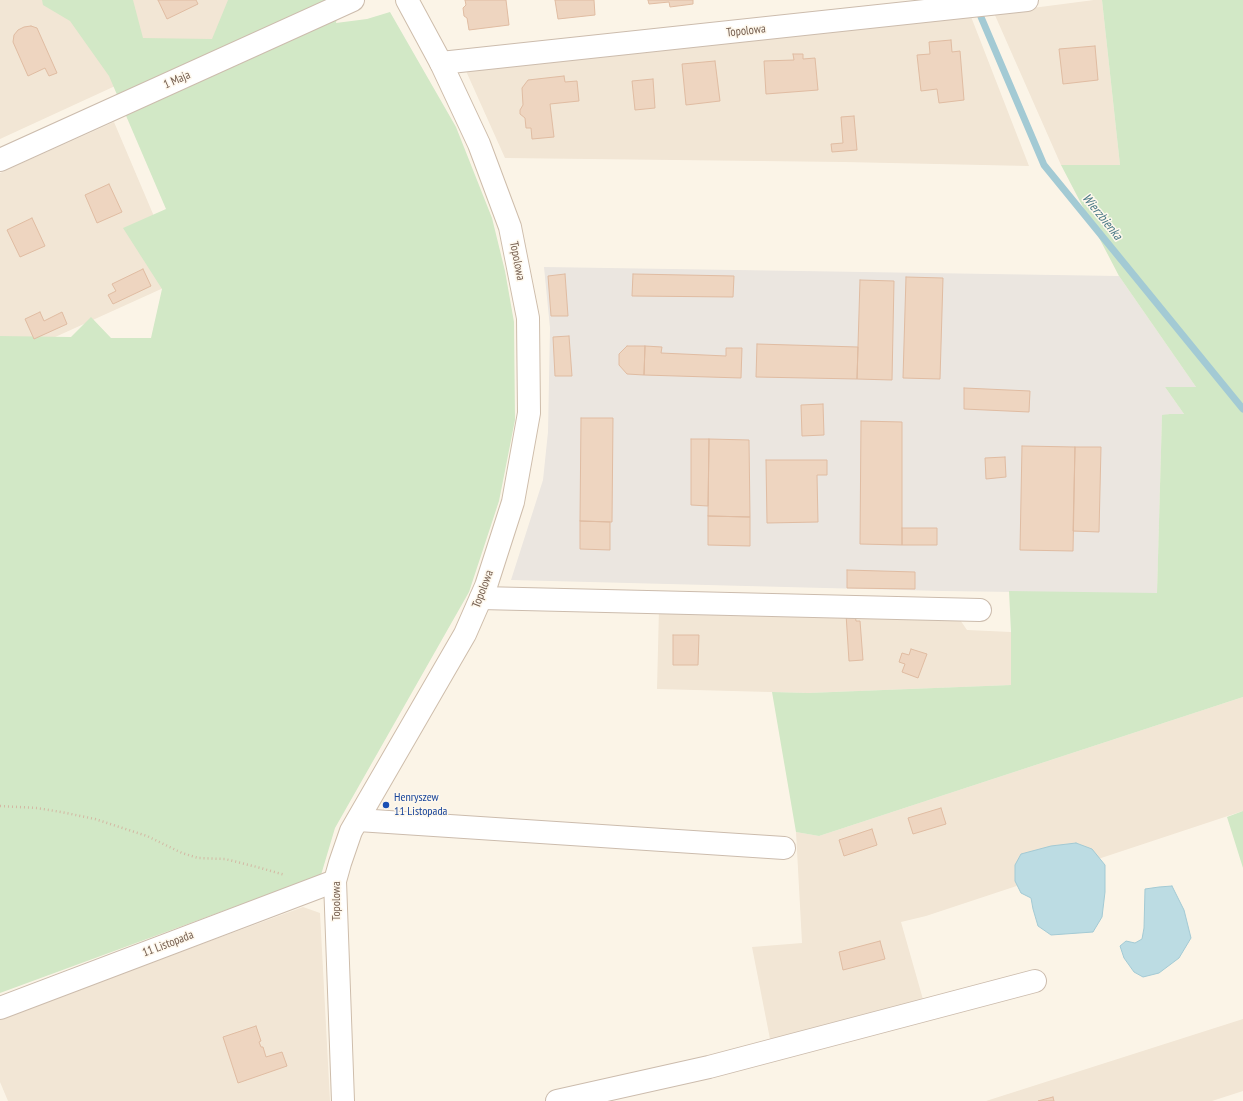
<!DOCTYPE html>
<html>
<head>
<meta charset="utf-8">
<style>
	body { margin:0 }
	canvas { display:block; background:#fbf4e7 }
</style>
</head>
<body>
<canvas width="1243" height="1101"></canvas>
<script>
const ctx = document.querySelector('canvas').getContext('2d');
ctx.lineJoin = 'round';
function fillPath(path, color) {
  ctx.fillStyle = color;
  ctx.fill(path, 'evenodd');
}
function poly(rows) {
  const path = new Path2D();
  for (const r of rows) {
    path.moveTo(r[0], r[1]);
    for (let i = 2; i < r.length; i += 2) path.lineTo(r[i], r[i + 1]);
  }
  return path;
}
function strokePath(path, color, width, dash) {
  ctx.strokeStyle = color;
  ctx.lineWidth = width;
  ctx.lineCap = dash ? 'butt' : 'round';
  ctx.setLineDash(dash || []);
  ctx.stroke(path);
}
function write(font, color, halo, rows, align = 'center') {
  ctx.font = font + ' "PT Sans Narrow",sans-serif';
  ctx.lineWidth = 3;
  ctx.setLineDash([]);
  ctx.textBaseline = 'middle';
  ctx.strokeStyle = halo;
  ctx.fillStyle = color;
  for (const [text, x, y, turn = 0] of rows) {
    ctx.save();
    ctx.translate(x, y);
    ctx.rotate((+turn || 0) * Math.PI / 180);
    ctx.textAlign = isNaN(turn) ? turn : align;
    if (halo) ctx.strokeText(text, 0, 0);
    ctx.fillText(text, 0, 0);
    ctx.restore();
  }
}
fillPath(poly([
	[0,0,302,0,0,139],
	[1094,0,1102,0,1120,165,1061,165,994,13],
	[970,14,1029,166,844,162,505,158,466,71],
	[114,122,181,280,0,362,0,173],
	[659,608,956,614,967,630,1011,632,1011,685,808,693,657,689],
	[1243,697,1243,811,926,916,901,922,924,1003,848,1026,770,1039,752,947,802,943,796,832,819,836],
	[303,907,320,913,330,1101,8,1101,0,1082,0,1018],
	[1243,1019,1243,1091,1212,1101,986,1101]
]), '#f2e6d5');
fillPath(poly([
	[544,267,1119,276,1196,387,1165,387,1184,414,1170,414,1162,416,1157,594,943,591,511,580,543,480,548,432,550,328]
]), '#ebe6e0');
fillPath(poly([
	[42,0,133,0,143,38,212,39,228,0,340,0,336,23,367,19,390,12,456,127,492,218,505,271,514,322,515,420,499,501,469,592,335,828,321,875,0,993,0,336,71,337,91,317,111,338,151,338,162,289,123,228,166,209,109,76,70,21,43,5],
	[1102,0,1243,0,1243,697,819,836,796,832,772,692,808,693,1011,685,1011,632,1009,591,1157,593,1162,415,1170,414,1184,414,1165,387,1196,387,1119,276,1061,165,1120,165],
	[1243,811,1243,868,1227,817]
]), '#d2e8c6');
const water = poly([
	[1076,843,1092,849,1105,865,1105,892,1102,917,1093,932,1051,935,1038,926,1033,909,1031,898,1021,893,1015,881,1015,865,1021,854,1051,846,1076,843],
	[1172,886,1184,910,1191,938,1179,958,1159,973,1143,977,1134,972,1124,958,1120,946,1126,941,1135,943,1142,939,1144,928,1145,889,1159,887,1172,886]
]);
fillPath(water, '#bcdce3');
strokePath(water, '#a3cad4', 1);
strokePath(poly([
	[981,17,1044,165,1243,409]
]), '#a3cad4', 7);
const building = poly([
	[158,0,196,0,198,4,167,19,158,0],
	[465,0,506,0,509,25,469,30,467,18,464,16,463,8,466,5,465,0],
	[555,0,594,0,595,15,558,19,555,0],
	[648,0,693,0,693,4,670,7,669,2,649,4,648,0],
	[31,26,37,28,57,73,49,76,45,68,28,76,13,42,14,35,18,30,24,27,31,26],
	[951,40,952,52,960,51,964,100,939,103,937,89,921,91,917,55,930,54,929,42,951,40],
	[1095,46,1098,80,1063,84,1059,49,1095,46],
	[793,54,803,54,803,59,815,58,818,90,766,94,764,61,794,60,793,54],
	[715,61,720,101,686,105,682,64,715,61],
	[564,76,565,82,577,81,579,101,550,104,554,137,532,139,531,128,526,128,525,118,520,114,520,110,523,105,522,88,528,80,564,76],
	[653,79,655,108,635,110,632,81,653,79],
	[854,116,857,150,832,152,831,144,843,143,841,117,854,116],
	[109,184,122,212,97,223,85,195,109,184],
	[32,218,45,246,20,257,7,230,32,218],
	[143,269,151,286,113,304,108,295,116,291,112,284,143,269],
	[565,274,568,316,551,316,548,276,565,274],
	[633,274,734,276,733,297,632,296,633,274],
	[906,277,943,278,940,379,903,378,906,277],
	[860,280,894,281,892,380,857,379,860,280],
	[40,312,44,321,62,312,67,324,34,339,25,319,40,312],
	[569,336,572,376,555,376,553,337,569,336],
	[757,344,858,347,857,379,756,377,757,344],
	[627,346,645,346,644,375,627,374,619,365,619,354,627,346],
	[645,346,662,347,661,353,726,356,726,348,742,348,741,378,644,375,645,346],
	[964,388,1030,391,1029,412,964,409,964,388],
	[823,404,824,435,802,436,801,405,823,404],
	[581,418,613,418,612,522,580,521,581,418],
	[861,421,902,422,902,545,860,544,861,421],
	[691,439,709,439,708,506,691,505,691,439],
	[709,439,749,440,750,517,708,516,709,439],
	[1022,446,1075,447,1073,551,1020,550,1022,446],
	[1075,447,1101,447,1099,532,1073,531,1075,447],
	[1005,457,1006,477,986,479,985,458,1005,457],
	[766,460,827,460,827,475,817,475,818,522,767,523,766,460],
	[708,516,750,517,750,546,708,545,708,516],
	[580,521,610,522,610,550,580,549,580,521],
	[902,528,937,528,937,545,902,545,902,528],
	[847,570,915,572,915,589,847,588,847,570],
	[846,614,855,614,856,621,860,621,863,660,849,661,846,614],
	[673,635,699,635,698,665,673,665,673,635],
	[911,649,927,654,918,678,902,672,905,664,899,662,902,653,909,655,911,649],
	[941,808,946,824,913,834,908,818,941,808],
	[872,829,877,845,844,856,839,840,872,829],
	[880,941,885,959,843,970,839,952,880,941],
	[256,1026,261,1041,259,1042,261,1047,263,1047,266,1057,282,1052,287,1066,238,1083,223,1037,256,1026],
	[1053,1097,1054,1101,1038,1101,1053,1097]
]);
fillPath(building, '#eed5c0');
strokePath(building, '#e0bca2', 1);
const street = poly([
	[441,63,1027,0],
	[0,160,353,0],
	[481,598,980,610],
	[358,820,784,848],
	[0,1008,335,881],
	[557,1101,709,1067,1035,981]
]);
const secondary = poly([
	[343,1101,335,881,340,863,351,831,465,634,486,586,513,502,529,413,528,318,510,227,479,144,441,63,407,0]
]);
strokePath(street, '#ccbcad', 24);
strokePath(secondary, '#cebdab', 24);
strokePath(poly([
	[0,806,37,808,61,812,95,819,147,836,182,853,198,858,225,859,257,867,285,875]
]), '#d3b8a3', 2.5, [1, 3]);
strokePath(street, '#fff', 22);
strokePath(secondary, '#fff', 22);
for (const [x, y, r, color] of [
	[386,805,4,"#1a4fb4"]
]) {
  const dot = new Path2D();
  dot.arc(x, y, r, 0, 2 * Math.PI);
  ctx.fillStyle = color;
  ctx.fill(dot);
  strokePath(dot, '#fef8ed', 1.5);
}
write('12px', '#735c4d', '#fef8ed', [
	["Topolowa",746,31,-6],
	["1 Maja",177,80,-24],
	["Topolowa",517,261,79],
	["Topolowa",483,589,-69],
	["Topolowa",337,901,-90],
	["11 Listopada",168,944,-21]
]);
write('12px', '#164399', '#fef8ed', [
	["Henryszew",394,798],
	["11 Listopada",394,812]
], 'left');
write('italic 13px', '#487785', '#fef8ed', [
	["Wierzbienka",1102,217,51]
]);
</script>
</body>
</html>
